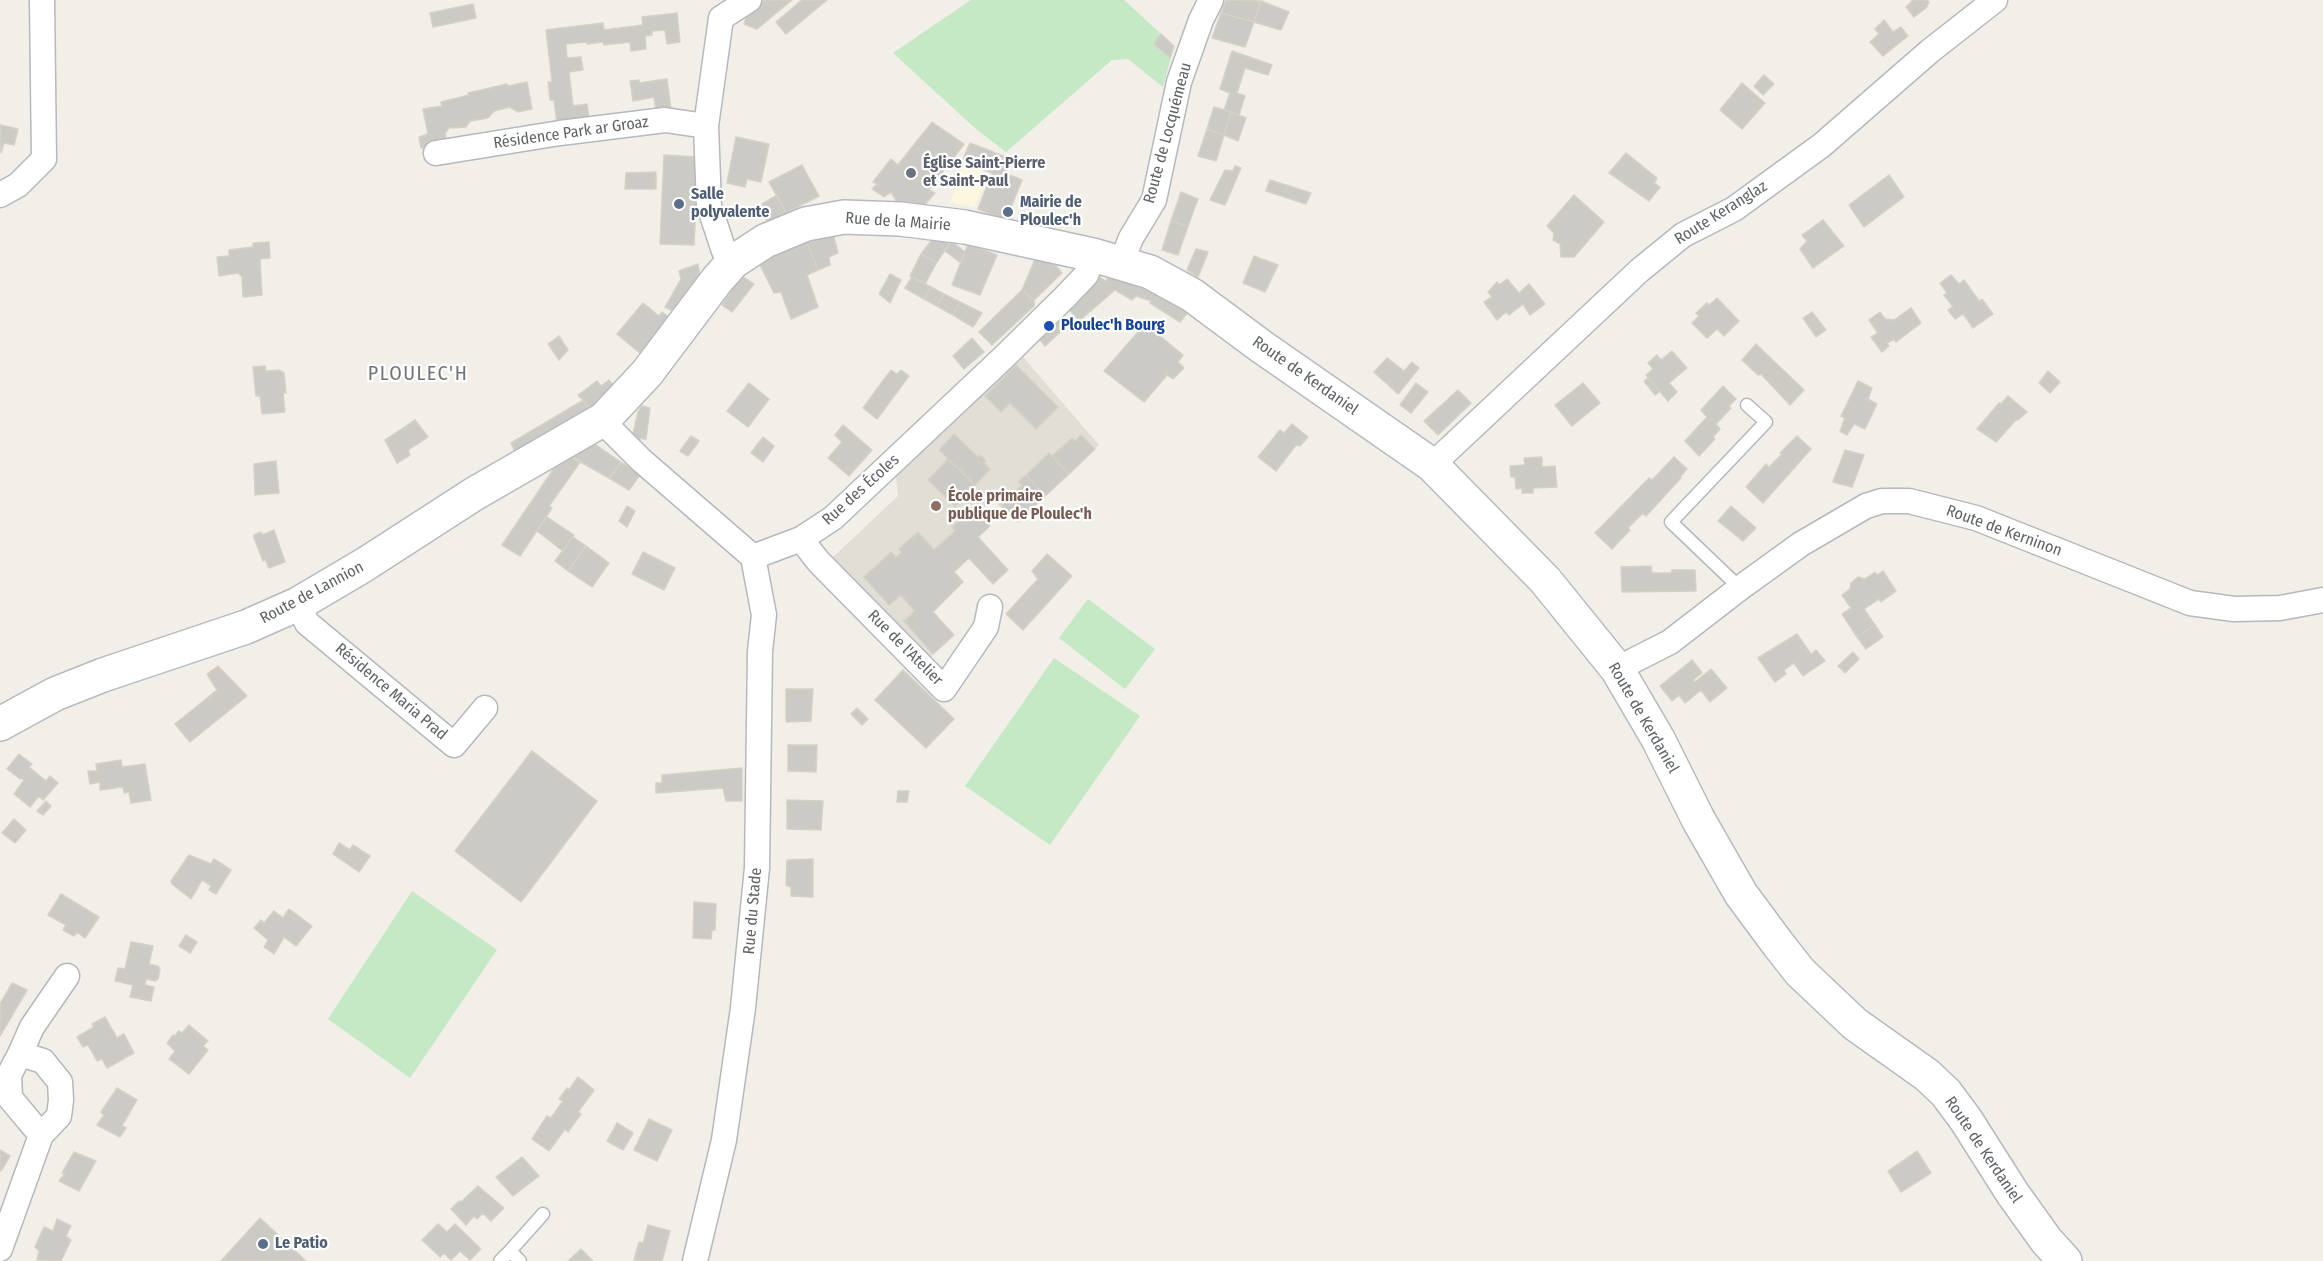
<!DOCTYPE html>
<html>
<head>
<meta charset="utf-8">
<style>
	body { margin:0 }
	canvas { display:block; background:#f1efe8 }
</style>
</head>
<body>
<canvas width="2323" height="1261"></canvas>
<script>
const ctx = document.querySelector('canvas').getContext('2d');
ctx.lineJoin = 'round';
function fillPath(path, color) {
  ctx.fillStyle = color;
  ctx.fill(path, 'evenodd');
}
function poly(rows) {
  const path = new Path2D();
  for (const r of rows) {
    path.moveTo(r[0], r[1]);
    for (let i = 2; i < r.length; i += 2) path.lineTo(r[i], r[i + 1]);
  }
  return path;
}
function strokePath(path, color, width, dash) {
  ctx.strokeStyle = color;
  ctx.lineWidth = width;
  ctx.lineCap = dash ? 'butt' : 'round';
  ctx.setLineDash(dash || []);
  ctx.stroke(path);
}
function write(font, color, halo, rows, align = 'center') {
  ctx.font = font + ' "Fira Sans Condensed",sans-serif';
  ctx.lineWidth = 4.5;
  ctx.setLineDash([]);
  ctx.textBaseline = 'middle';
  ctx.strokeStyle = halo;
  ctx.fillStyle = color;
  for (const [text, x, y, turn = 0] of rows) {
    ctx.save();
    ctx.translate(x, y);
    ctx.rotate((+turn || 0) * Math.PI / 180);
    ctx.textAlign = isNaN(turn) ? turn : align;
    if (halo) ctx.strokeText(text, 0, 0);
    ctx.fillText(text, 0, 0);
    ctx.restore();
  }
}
fillPath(poly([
	[964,164,989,175,974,207,950,202]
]), '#fef7e0');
fillPath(poly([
	[1023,357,1099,445,1018,522,992,500,979,513,990,526,978,537,1008,570,993,584,970,558,954,572,963,582,933,612,954,635,933,654,930,661,832,558,898,496,896,477]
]), '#e1ded6');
fillPath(poly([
	[971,0,1124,0,1174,46,1163,87,1128,59,1112,60,1006,152,976,129,893,53],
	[1088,599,1155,649,1125,689,1059,638],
	[1054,658,1140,716,1050,845,965,786],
	[412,891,497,950,410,1078,328,1019]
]), '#c5e8c5');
const building = poly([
	[764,0,792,0,757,29,744,24,747,15,764,0],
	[802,0,827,0,786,34,776,22,802,0],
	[1226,0,1261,1,1254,22,1221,13,1226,0],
	[1913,0,1927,0,1929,2,1926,8,1914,17,1906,7,1913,0],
	[1261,1,1289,12,1281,30,1254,22,1261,1],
	[473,4,476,18,433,27,430,13,473,4],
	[677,13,680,42,667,44,665,30,652,31,652,35,645,36,646,49,631,51,630,42,604,45,603,42,587,44,587,42,566,44,567,58,581,57,583,70,569,72,573,106,587,104,589,117,557,124,554,100,550,100,548,82,552,82,546,30,603,23,604,30,643,25,642,17,677,13],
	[1221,13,1254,22,1245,47,1212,38,1221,13],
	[1884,20,1893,32,1901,27,1908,36,1883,56,1870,42,1879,34,1875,29,1884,20],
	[1161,34,1174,46,1170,58,1154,44,1161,34],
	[1232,51,1272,65,1268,75,1245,68,1237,93,1245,96,1239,115,1224,110,1230,93,1220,89,1232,51],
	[1764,75,1774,84,1763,95,1754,86,1764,75],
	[667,79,671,109,656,111,654,97,633,101,630,81,639,80,639,83,667,79],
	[527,82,532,109,518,112,510,107,494,111,488,118,470,121,466,127,449,128,445,133,447,143,421,148,419,137,428,134,423,109,442,106,441,102,469,95,468,93,507,84,508,86,527,82],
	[1742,83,1765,103,1742,129,1720,110,1742,83],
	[1214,107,1231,112,1224,135,1207,129,1214,107],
	[1231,112,1246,118,1238,141,1224,135,1231,112],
	[932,122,964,144,929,190,935,193,921,209,912,202,904,206,897,202,891,192,884,197,872,189,877,184,873,182,891,159,898,165,932,122],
	[0,125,18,129,14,145,4,143,1,153,0,125],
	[1207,129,1224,135,1216,161,1198,156,1207,129],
	[736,137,769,144,761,182,747,179,745,187,727,183,736,137],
	[970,143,1006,157,1004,161,1009,163,1005,173,1022,180,1006,220,978,209,992,173,962,161,970,143],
	[1626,153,1657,178,1654,183,1660,187,1649,201,1609,173,1626,153],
	[664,155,698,157,694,245,660,244,664,155],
	[802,165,819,196,786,213,769,182,802,165],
	[1235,166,1241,168,1225,205,1210,200,1225,170,1233,171,1235,166],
	[656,172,656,189,625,189,626,173,656,172],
	[1889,175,1904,197,1864,227,1849,205,1889,175],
	[1270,180,1311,193,1306,204,1266,191,1270,180],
	[1181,192,1198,199,1188,226,1171,221,1181,192],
	[777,195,786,213,768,223,759,206,777,195],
	[1574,195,1604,222,1574,257,1561,257,1560,244,1553,240,1554,233,1547,226,1574,195],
	[1823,220,1844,246,1813,268,1800,249,1807,241,1802,235,1823,220],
	[1171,221,1188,226,1178,255,1162,250,1171,221],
	[938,232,951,241,937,262,921,254,938,232],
	[833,233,838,253,829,257,830,265,818,270,807,243,833,233],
	[951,241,965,252,961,263,945,251,951,241],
	[269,242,270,258,260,259,262,295,243,297,242,277,238,273,219,276,217,257,229,256,229,250,253,247,253,243,269,242],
	[807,243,818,270,807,275,818,307,791,319,781,292,774,293,758,261,807,243],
	[968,244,997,255,980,295,952,285,968,244],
	[1196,249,1208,252,1198,277,1187,270,1196,249],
	[921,254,937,262,925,284,910,276,921,254],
	[1254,256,1278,265,1265,292,1243,283,1254,256],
	[1036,257,1054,263,1062,273,1034,300,1022,290,1036,257],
	[698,264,701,283,679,314,665,307,681,279,679,271,698,264],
	[1117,270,1191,308,1180,322,1150,303,1151,301,1136,296,1132,300,1115,290,1079,321,1067,307,1100,277,1105,281,1117,270],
	[890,274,901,280,890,303,879,294,890,274],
	[1951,275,1959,284,1964,280,1979,301,1982,299,1993,314,1973,328,1963,314,1955,319,1948,310,1953,307,1944,295,1947,293,1940,283,1951,275],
	[742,276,754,284,732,312,722,305,742,276],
	[912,277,931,287,924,299,905,288,912,277],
	[1507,279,1519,293,1529,284,1545,304,1530,315,1523,304,1509,315,1506,312,1497,320,1484,302,1492,297,1488,292,1497,282,1499,285,1507,279],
	[931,287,944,294,937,306,924,299,931,287],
	[1022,290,1034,300,1034,306,992,345,979,332,1022,290],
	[944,294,960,302,953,315,937,306,944,294],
	[1717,298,1739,321,1724,336,1717,329,1707,338,1692,323,1699,316,1696,313,1707,303,1709,305,1717,298],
	[960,302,982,313,973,327,953,315,960,302],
	[643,303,659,316,662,312,669,317,641,354,617,334,643,303],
	[1911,308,1921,323,1896,342,1894,339,1887,343,1889,346,1882,352,1871,337,1878,333,1869,320,1880,312,1885,319,1894,320,1911,308],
	[1812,312,1826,330,1816,337,1803,318,1812,312],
	[1060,319,1066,327,1045,346,1038,337,1060,319],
	[1145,324,1183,355,1178,362,1184,368,1173,379,1167,375,1144,402,1104,371,1145,324],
	[559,336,568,350,559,360,548,344,559,336],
	[972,338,984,352,964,369,953,356,972,338],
	[1756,344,1804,390,1790,405,1761,374,1758,375,1742,360,1756,344],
	[1672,351,1687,368,1669,383,1677,392,1668,401,1646,375,1653,369,1648,363,1657,355,1661,360,1672,351],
	[1387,358,1404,371,1412,362,1419,368,1398,394,1374,372,1387,358],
	[1016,365,1058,407,1036,429,1010,403,1001,412,985,396,1016,365],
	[265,366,266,371,279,370,284,373,286,393,283,393,285,412,262,414,260,396,256,396,253,367,265,366],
	[891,370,897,374,901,370,909,376,877,419,863,408,891,370],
	[2048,371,2060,382,2050,393,2039,383,2048,371],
	[1648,378,1660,391,1655,395,1644,381,1648,378],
	[609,380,619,393,593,411,578,395,597,381,601,386,609,380],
	[1858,381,1872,388,1868,399,1877,404,1865,429,1854,424,1847,435,1840,431,1845,418,1841,416,1858,381],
	[749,383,769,399,748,427,727,411,749,383],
	[1416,383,1428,392,1411,413,1400,405,1416,383],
	[1583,383,1600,403,1572,426,1555,405,1583,383],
	[1723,386,1736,399,1729,406,1731,408,1716,424,1720,429,1713,437,1715,439,1699,456,1685,441,1707,417,1701,410,1723,386],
	[1458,390,1471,403,1438,435,1424,421,1458,390],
	[2008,396,2027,412,2018,420,2017,419,1996,442,1977,429,1999,403,2001,404,2008,396],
	[582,401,593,411,517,457,511,443,582,401],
	[642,406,650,408,646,439,632,438,638,412,642,406],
	[415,420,428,437,408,450,410,455,397,463,385,440,415,420],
	[1292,424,1308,437,1300,446,1296,445,1276,471,1258,457,1280,430,1284,433,1292,424],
	[843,425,872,450,849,476,828,458,842,442,835,435,843,425],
	[954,434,978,457,980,455,986,461,984,463,990,469,975,485,939,450,954,434],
	[1081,435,1095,449,1069,474,1052,456,1072,438,1075,441,1081,435],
	[691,436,699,441,688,456,680,451,691,436],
	[1797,436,1811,449,1763,503,1746,487,1766,464,1769,467,1782,454,1780,453,1797,436],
	[763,437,774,446,763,462,751,453,763,437],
	[590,441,621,462,609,478,568,455,590,441],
	[1845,450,1864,455,1852,487,1833,482,1845,450],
	[1049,453,1069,474,1045,496,1026,475,1049,453],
	[568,455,581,461,549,506,552,508,520,556,502,545,559,461,568,455],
	[1542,457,1542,467,1555,466,1557,487,1533,488,1533,493,1522,493,1522,488,1516,489,1515,477,1511,477,1510,466,1525,465,1524,458,1542,457],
	[1674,457,1687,469,1680,477,1681,478,1646,516,1643,513,1628,528,1630,530,1612,549,1595,533,1649,478,1652,480,1674,457],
	[948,459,975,485,955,506,928,480,948,459],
	[276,461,279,493,255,495,254,464,276,461],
	[621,462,640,475,629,490,609,478,621,462],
	[1026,475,1045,496,1018,522,1001,505,1022,485,1018,482,1026,475],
	[627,506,635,511,627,527,619,521,627,506],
	[1731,506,1756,528,1743,541,1718,521,1731,506],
	[974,508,990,526,978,537,1008,570,993,584,969,558,954,572,963,582,933,612,954,635,933,654,904,621,915,611,901,595,889,605,864,577,891,552,896,557,902,552,899,549,918,532,934,550,955,531,952,527,974,508],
	[547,517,574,535,563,551,537,531,547,517],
	[274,530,285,562,269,568,265,559,263,561,254,538,254,535,261,532,262,535,274,530],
	[573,537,586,546,568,571,555,561,573,537],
	[586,546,609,563,592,587,568,571,586,546],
	[643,552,675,568,664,590,632,574,643,552],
	[1047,554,1072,576,1023,630,1006,614,1038,579,1032,571,1047,554],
	[1651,566,1652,573,1672,573,1672,570,1695,570,1696,591,1622,592,1621,567,1651,566],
	[1883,571,1896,591,1881,602,1879,599,1864,609,1875,625,1857,637,1842,614,1851,608,1842,595,1850,589,1851,583,1858,577,1865,579,1875,572,1877,575,1883,571],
	[1875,625,1883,637,1866,649,1857,637,1875,625],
	[1797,634,1811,654,1816,650,1825,661,1803,676,1794,663,1784,670,1786,674,1775,682,1758,658,1797,634],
	[1853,652,1859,659,1845,673,1838,666,1853,652],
	[1692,660,1702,673,1693,680,1695,682,1711,669,1727,688,1710,702,1701,690,1685,703,1679,695,1672,701,1660,686,1692,660],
	[218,666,247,696,190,742,175,724,217,690,207,674,218,666],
	[903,670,954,719,926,748,875,700,903,670],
	[786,689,813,689,811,721,786,722,786,689],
	[857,708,868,719,862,725,851,714,857,708],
	[788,745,817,745,816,772,788,771,788,745],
	[532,751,597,801,521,902,455,851,532,751],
	[19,754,32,764,29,767,46,781,50,776,58,783,43,800,39,796,30,807,14,794,24,780,21,778,20,779,7,769,19,754],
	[121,760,122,767,145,764,151,800,131,803,129,792,124,793,123,787,100,790,100,782,90,784,88,771,97,771,96,764,121,760],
	[742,768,742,801,726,801,723,788,656,793,656,783,662,783,662,775,742,768],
	[898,791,909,791,907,802,897,802,898,791],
	[787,800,823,801,821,830,787,829,787,800],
	[46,801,51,806,43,815,37,811,46,801],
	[14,819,26,830,15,843,2,833,14,819],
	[339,843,350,850,353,845,370,856,359,872,333,854,339,843],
	[189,855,211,864,214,859,231,870,216,894,209,890,211,886,202,880,191,899,172,884,171,881,189,855],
	[813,859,813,897,791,896,791,887,786,885,787,860,813,859],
	[61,894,99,917,85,938,77,932,74,936,63,930,66,925,48,915,61,894],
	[694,902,716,904,715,930,712,930,711,939,693,938,694,902],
	[289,909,312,926,296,946,284,937,274,954,264,947,268,940,254,928,261,920,264,923,274,911,283,918,289,909],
	[186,935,197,942,190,953,179,946,186,935],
	[131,942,153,946,149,964,158,966,160,969,158,979,155,981,146,979,145,985,154,987,151,1001,130,997,133,985,115,981,118,968,125,969,131,942],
	[12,983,27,990,0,1036,0,1004,12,983],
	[105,1017,117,1038,124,1034,134,1053,107,1068,102,1059,97,1061,88,1045,83,1047,77,1037,94,1027,92,1024,105,1017],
	[189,1025,208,1041,203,1046,208,1050,189,1074,169,1059,175,1051,167,1043,173,1035,175,1036,179,1031,182,1033,189,1025],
	[578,1077,594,1090,578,1112,581,1114,568,1132,565,1129,549,1151,532,1139,547,1116,551,1118,563,1101,559,1099,567,1088,569,1090,578,1077],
	[117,1088,137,1100,122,1126,126,1128,120,1137,97,1125,104,1115,101,1112,117,1088],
	[649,1119,672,1130,657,1161,634,1150,649,1119],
	[617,1123,633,1133,623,1150,607,1141,617,1123],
	[0,1150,10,1156,1,1171,0,1170,0,1150],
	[1917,1151,1931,1173,1901,1192,1888,1171,1917,1151],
	[74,1152,96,1161,79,1191,59,1181,65,1173,62,1173,74,1152],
	[522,1157,539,1176,513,1196,496,1177,522,1157],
	[478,1186,504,1208,491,1221,483,1213,477,1219,474,1216,466,1225,451,1209,459,1201,461,1202,478,1186],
	[260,1218,306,1261,221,1261,260,1218],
	[57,1219,71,1226,66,1236,71,1240,61,1261,37,1260,39,1251,35,1247,44,1227,53,1231,57,1219],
	[438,1224,447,1232,455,1224,481,1249,470,1260,460,1251,451,1260,444,1253,440,1257,422,1240,438,1224],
	[648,1225,670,1231,662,1261,634,1260,639,1242,643,1243,648,1225],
	[581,1249,593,1261,568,1261,581,1249]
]);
fillPath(building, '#cccac5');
strokePath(building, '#d6d1c6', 1.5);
const lane = poly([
	[1740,588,1671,522,1766,422,1747,405],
	[510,1251,543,1214],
	[500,1261,510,1251,520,1261]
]);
const street = poly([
	[436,153,560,133,665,120,706,126],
	[0,195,18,185,44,159,42,0],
	[733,262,724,251,709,206,706,126,721,18,749,0],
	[1121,263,1131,238,1154,200,1179,82,1201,20,1211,0],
	[604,419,610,429,641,460,753,557],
	[1432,465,1640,270,1683,235,1734,209,1822,145,1930,51,1995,0],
	[801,539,818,561,944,689,986,627,990,607],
	[753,557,801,539,833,518,1004,357,1065,297,1086,275,1093,255],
	[298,604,307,623,454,745,485,708],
	[1617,669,1670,642,1740,588,1801,544,1866,506,1882,501,1909,501,1976,518,2190,603,2234,609,2280,608,2323,600],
	[20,1054,43,1061,60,1082,61,1100,59,1116,41,1135,10,1098,9,1075,20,1054],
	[20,1054,32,1027,67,976],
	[0,1249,41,1135],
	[695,1261,724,1140,743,1008,757,868,760,651,764,615,753,557]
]);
const secondary = poly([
	[0,724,55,694,103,675,246,627,298,604,364,565,474,494,604,419,647,373,717,280,733,262,765,241,806,224,844,217,900,219,965,227,1093,255,1150,272,1192,295,1262,347,1432,465,1545,580,1617,669,1658,739,1698,819,1741,894,1778,944,1800,972,1855,1024,1927,1075,1946,1093,1966,1120,2013,1194,2046,1240,2065,1261]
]);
strokePath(lane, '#b5b8bc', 15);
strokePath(street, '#b5b8bc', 27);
strokePath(secondary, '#b6babf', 36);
strokePath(lane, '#fff', 12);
strokePath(street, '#fff', 24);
strokePath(secondary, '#fff', 33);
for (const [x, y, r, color] of [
	[911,173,6,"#6b7280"],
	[679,204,6,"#5c6f8a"],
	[1008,212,6,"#5c6f8a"],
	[1049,326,6,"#1a4fb4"],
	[936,506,6,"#8d6e63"],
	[263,1244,6,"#5c6f8a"]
]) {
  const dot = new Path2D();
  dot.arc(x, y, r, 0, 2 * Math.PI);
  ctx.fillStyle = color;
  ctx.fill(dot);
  strokePath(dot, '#fff', 2);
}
write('16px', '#5f6368', '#fff', [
	["Résidence Park ar Groaz",571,133,-8],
	["Route de Locquémeau",1168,133,-75],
	["Route Keranglaz",1721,213,-32],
	["Rue de la Mairie",898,222,4],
	["Route de Kerdaniel",1305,376,35],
	["Rue des Écoles",861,490,-42],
	["Route de Kerninon",2004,531,20],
	["Route de Lannion",312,593,-28],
	["Rue de l'Atelier",905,648,45],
	["Résidence Maria Prad",391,692,40],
	["Route de Kerdaniel",1643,718,60],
	["Rue du Stade",753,911,-85],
	["Route de Kerdaniel",1983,1150,56]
]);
write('bold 16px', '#5b616d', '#fff', [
	["Église Saint-Pierre",923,164],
	["et Saint-Paul",923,182]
], 'left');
write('bold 16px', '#4e5e75', '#fff', [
	["Salle",691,195],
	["polyvalente",691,213],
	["Mairie de",1020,203],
	["Ploulec'h",1020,221],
	["Le Patio",275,1244]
], 'left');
write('bold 16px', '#164399', '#fff', [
	["Ploulec'h Bourg",1061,326]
], 'left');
write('bold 16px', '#785e54', '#fff', [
	["École primaire",948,497],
	["publique de Ploulec'h",948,515]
], 'left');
ctx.letterSpacing = '1.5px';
write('20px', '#70757a', '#fff', [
	["PLOULEC'H",418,374]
]);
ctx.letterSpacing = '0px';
</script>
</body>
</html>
